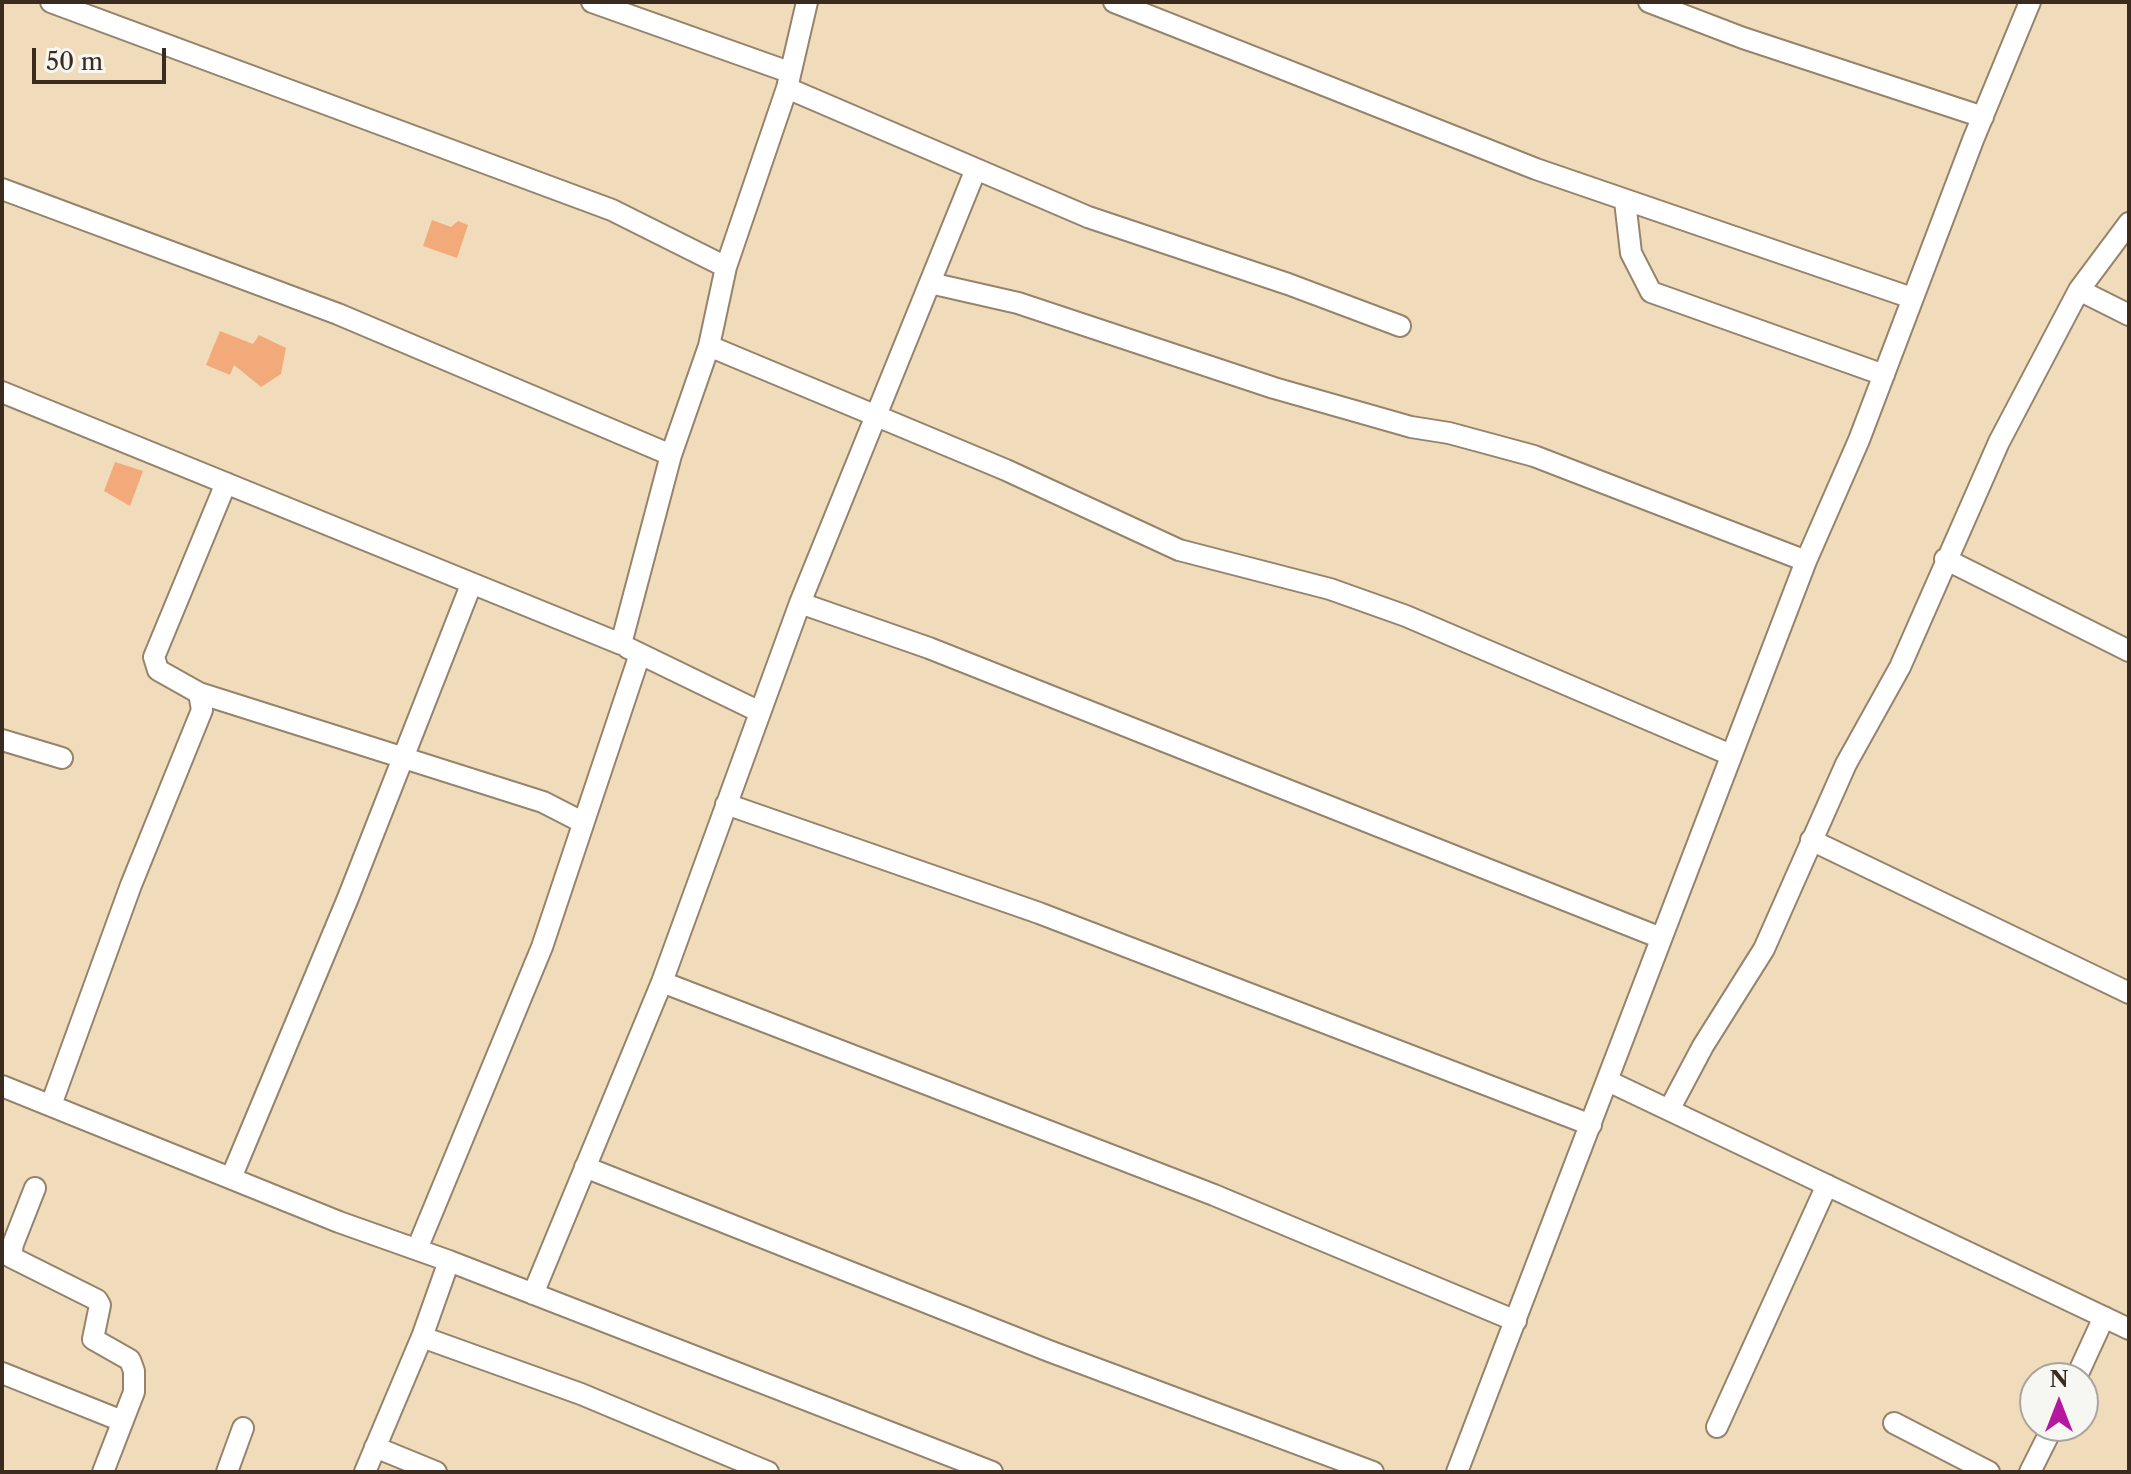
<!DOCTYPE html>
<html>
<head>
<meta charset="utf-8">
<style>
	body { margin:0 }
	#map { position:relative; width:2131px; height:1474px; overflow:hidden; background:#f0dcba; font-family:"Libre Caslon Text",serif }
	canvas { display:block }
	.frame { position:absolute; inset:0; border:4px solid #3b2a1e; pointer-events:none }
	.north { position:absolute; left:2019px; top:1362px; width:80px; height:80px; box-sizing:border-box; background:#f6f6f2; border:2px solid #aba49d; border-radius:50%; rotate:0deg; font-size:22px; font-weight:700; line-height:32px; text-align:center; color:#3b2a1e }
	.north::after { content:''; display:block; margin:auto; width:28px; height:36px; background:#b5179e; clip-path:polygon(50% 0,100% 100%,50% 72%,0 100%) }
	.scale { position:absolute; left:32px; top:48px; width:134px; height:36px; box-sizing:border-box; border:4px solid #3b2a1e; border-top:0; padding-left:10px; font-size:24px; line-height:28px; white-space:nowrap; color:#3b2a1e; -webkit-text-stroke:6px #f6f6f2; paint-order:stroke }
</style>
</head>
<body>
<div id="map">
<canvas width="2131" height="1474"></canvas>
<div class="frame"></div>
<div class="north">N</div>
<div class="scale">50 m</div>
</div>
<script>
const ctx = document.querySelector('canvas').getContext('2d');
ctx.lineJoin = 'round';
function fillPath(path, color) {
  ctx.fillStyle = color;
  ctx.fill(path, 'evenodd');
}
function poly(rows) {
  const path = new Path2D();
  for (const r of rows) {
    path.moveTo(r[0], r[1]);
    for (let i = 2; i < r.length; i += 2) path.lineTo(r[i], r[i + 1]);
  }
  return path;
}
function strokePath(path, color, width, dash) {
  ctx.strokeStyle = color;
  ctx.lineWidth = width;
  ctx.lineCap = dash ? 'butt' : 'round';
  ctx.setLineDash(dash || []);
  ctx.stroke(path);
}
fillPath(poly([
	[432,220,451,227,458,221,468,225,457,258,423,246],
	[220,331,253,344,259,335,286,348,281,374,261,387,234,365,230,375,206,365],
	[115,462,143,471,130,506,104,491]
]), '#f3aa7b');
const minor = poly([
	[51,2,612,210,726,267],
	[592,2,789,72],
	[1114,2,1536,169,1912,298],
	[1649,2,1743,38,1983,117],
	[787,88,1088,217,1288,284,1400,326],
	[2,189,338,314,671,455],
	[1625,201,1631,253,1651,292,1884,375],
	[930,283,1018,303,1274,388,1411,427,1449,433,1534,456,1806,561],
	[2079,290,2129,315],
	[709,346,1006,470,1179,550,1330,589,1406,616,1731,755],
	[2,392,621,644,671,455,709,346,726,267,787,88,807,2],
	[1945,559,2129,651],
	[800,603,929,648,1661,938],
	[628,648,760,712],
	[199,693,543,802,582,822],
	[2,740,62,758],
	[726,804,1039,913,1591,1125],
	[1811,840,2129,993],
	[662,982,1214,1195,1516,1321],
	[1608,1081,2129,1329],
	[2,1086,339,1222,449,1261,992,1472],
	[51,1105,131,885,202,710,199,693,158,670,154,657,226,483],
	[1669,1110,1703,1046,1764,949,1846,764,1900,667,1999,442,2079,290,2129,223],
	[585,1167,1049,1351,1373,1472],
	[231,1178,348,898,471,585],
	[35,1188,13,1244,11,1257,97,1300,100,1305,93,1339,130,1360,134,1371,134,1392,103,1472],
	[417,1249,542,947,640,654],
	[533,1294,662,982,800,603,976,169],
	[422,1337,581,1394,768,1472],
	[2,1373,122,1421],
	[2076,1378,2104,1317],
	[1894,1423,1989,1472],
	[1717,1427,1827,1185],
	[375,1447,436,1472],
	[227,1472,243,1428],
	[365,1472,422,1337,449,1261],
	[1457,1472,1806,561,1859,440,1973,140,2030,2],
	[2030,1472,2053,1426]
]);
strokePath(minor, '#96836c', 24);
strokePath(minor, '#fff', 20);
</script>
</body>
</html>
